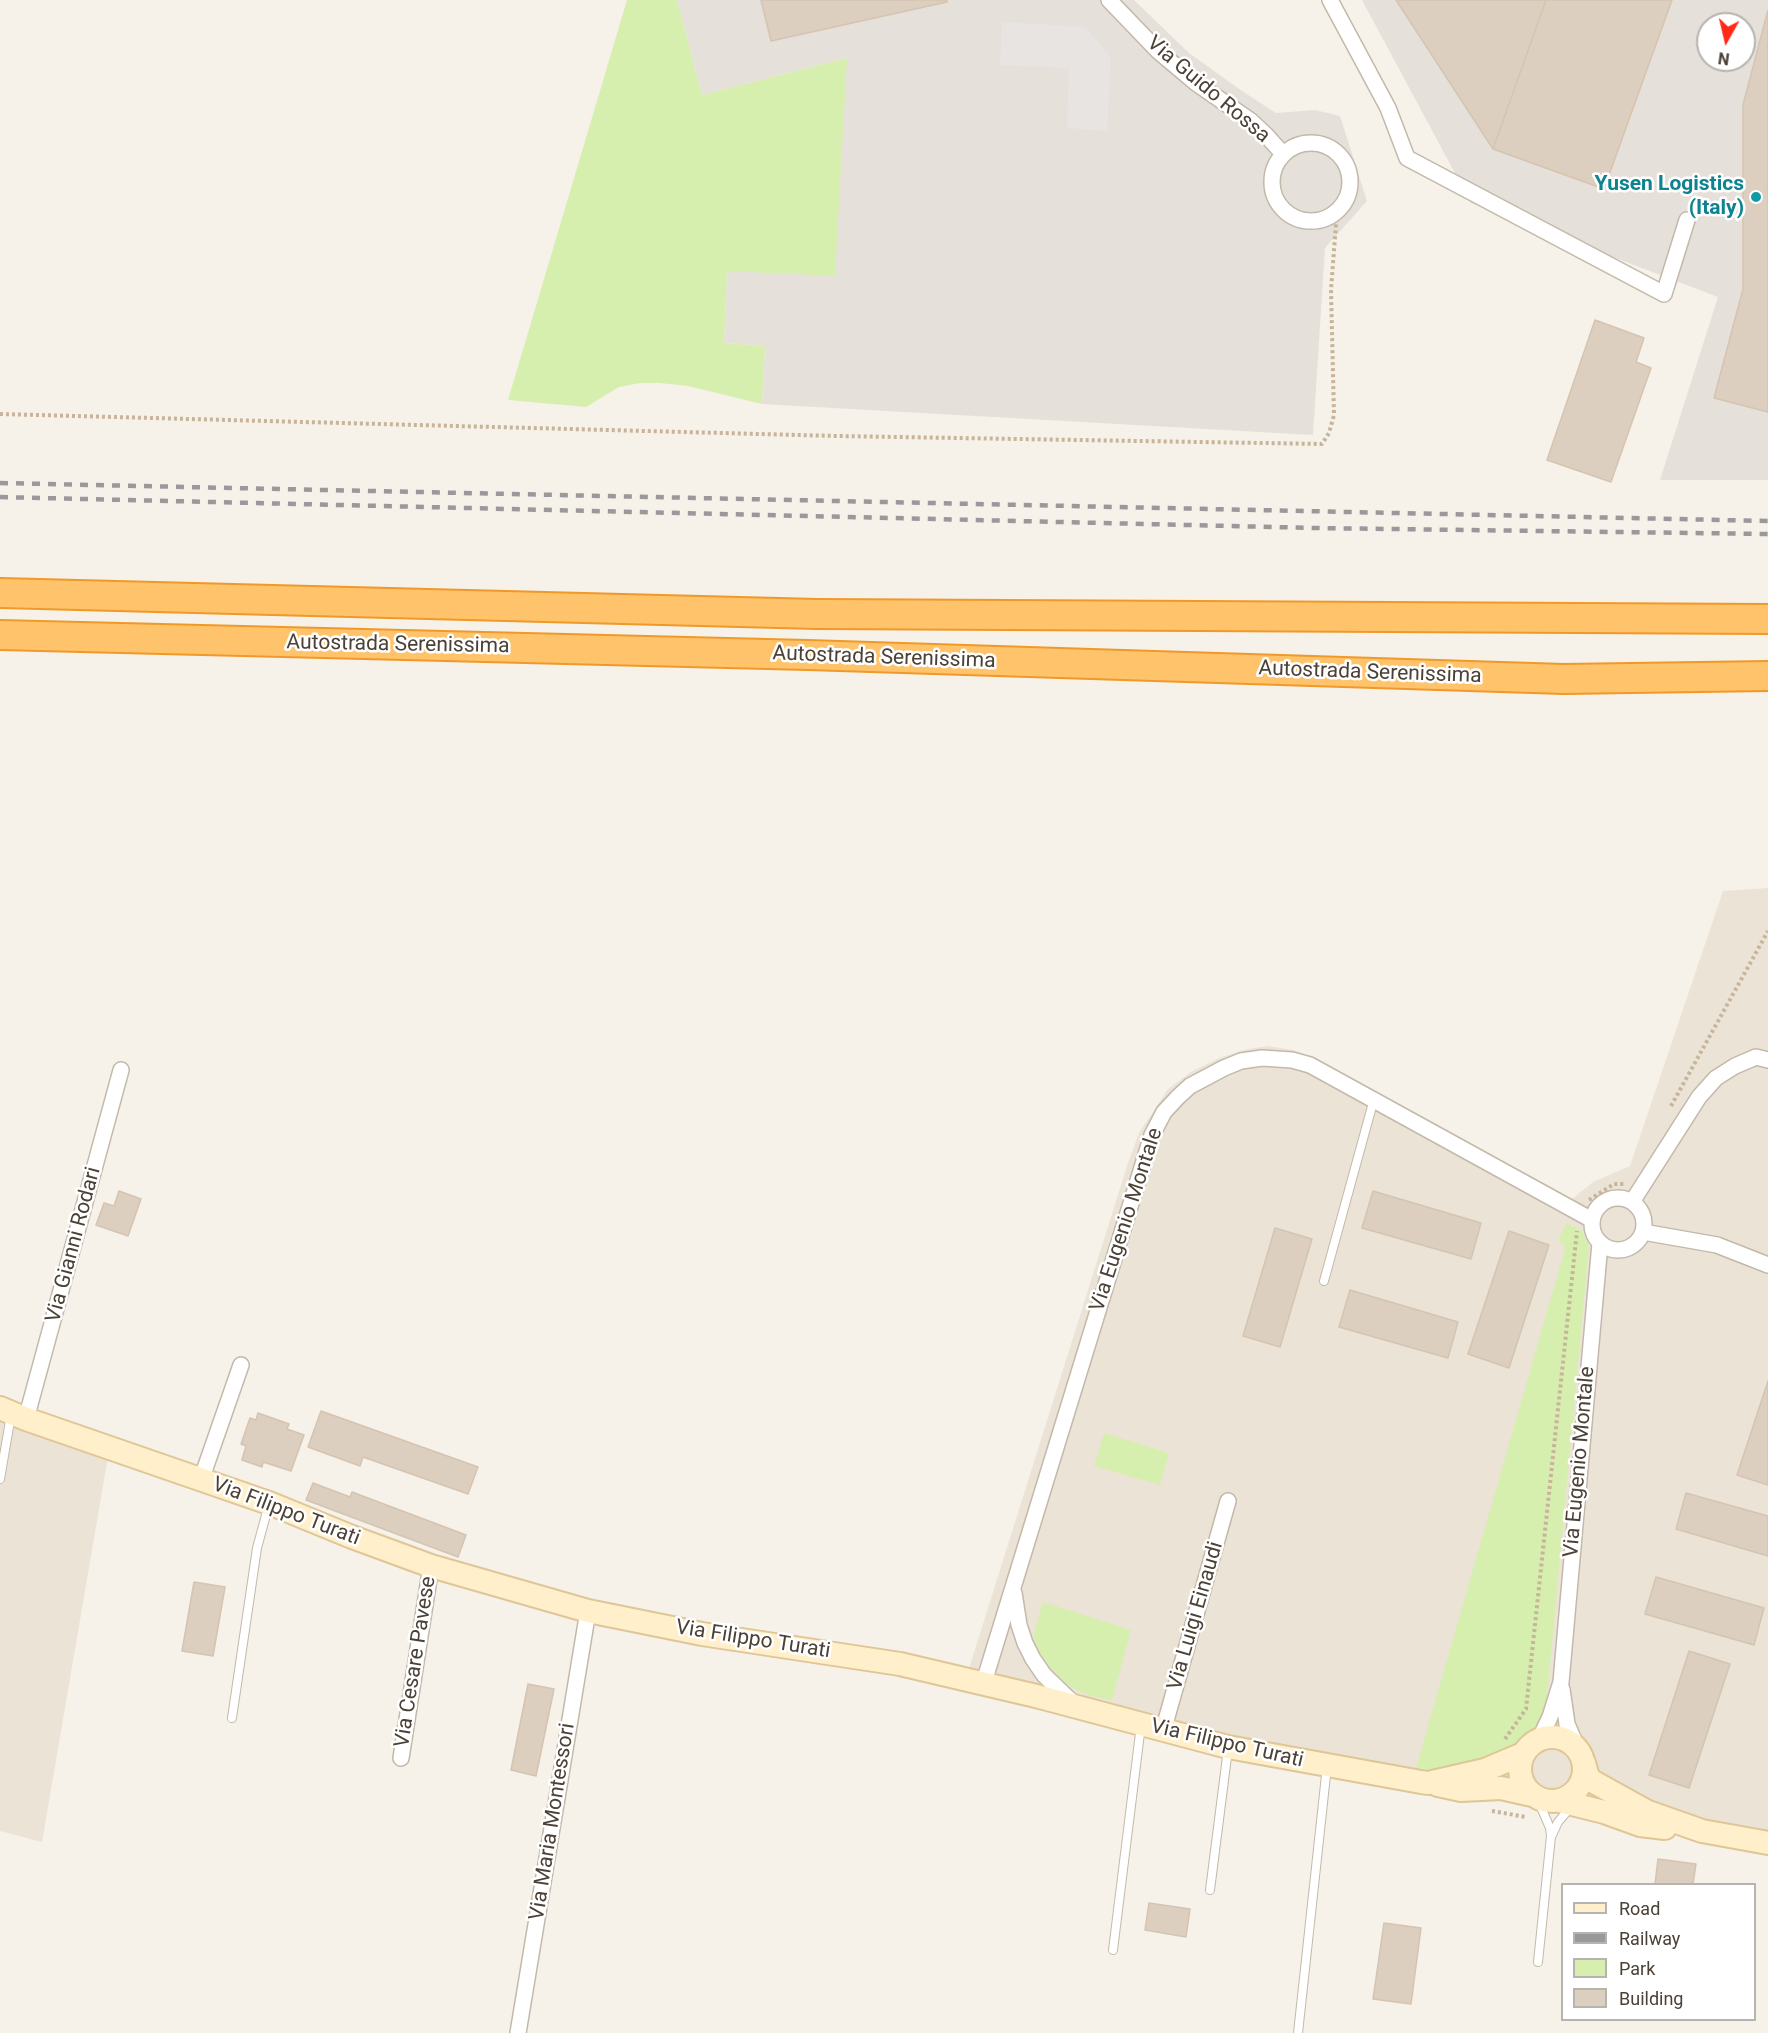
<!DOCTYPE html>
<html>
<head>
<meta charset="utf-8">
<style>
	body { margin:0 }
	#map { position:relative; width:1768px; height:2033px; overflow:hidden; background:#f6f1e9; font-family:Roboto,sans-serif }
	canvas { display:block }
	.legend { position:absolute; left:1561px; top:1883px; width:195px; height:138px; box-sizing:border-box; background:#fff; border:2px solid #b7b3af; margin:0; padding:8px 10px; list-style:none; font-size:18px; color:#4b4136 }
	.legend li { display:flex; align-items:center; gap:12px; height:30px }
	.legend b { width:30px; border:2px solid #b7b3af }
	.north { position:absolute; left:1696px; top:12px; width:60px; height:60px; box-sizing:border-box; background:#fff; border:2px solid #b7b3af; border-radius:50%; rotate:188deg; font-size:16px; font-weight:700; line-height:24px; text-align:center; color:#4b4136 }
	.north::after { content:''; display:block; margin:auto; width:21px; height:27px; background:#ff2a17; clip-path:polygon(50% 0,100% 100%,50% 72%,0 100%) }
</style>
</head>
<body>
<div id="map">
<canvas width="1768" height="2033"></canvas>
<ul class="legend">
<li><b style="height:8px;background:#ffefca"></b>Road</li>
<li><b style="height:8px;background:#999"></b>Railway</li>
<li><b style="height:16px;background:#d6efae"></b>Park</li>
<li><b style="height:16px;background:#dccfc0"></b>Building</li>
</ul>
<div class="north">N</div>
</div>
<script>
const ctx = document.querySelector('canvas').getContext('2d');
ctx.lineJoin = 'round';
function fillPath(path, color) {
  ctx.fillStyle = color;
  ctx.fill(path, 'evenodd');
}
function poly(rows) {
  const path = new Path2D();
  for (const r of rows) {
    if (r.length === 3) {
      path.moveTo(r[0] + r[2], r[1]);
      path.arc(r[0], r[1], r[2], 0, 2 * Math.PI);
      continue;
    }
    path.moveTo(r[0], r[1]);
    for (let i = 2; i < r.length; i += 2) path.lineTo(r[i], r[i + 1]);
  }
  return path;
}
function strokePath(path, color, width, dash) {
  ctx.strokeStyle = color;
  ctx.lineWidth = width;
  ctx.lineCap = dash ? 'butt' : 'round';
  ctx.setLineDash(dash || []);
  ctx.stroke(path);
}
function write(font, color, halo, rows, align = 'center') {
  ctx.font = font + ' Roboto,sans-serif';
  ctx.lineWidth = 5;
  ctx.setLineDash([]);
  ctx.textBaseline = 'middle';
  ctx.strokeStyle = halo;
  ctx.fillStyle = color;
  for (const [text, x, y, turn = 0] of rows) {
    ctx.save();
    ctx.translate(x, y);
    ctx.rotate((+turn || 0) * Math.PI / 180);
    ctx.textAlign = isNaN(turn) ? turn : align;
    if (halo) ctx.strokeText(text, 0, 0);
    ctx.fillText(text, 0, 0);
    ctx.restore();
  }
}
fillPath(poly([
	[1768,888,1768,1842,1544,1799,1526,1792,1475,1790,966,1678,1128,1163,1139,1133,1168,1089,1191,1072,1217,1059,1243,1050,1268,1046,1293,1050,1316,1059,1572,1199,1593,1182,1630,1166,1723,891],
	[0,1398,111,1439,42,1842,0,1831]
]), '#ebe3d6');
fillPath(poly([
	[677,0,1134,0,1189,53,1242,91,1276,113,1315,110,1340,116,1367,201,1325,248,1313,435,762,404,765,346,724,343,727,271,847,58,702,95],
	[1362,0,1768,0,1768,480,1660,480,1718,297,1471,203],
	[1708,24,1744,24,1744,60,1708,60]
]), '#e6e0da');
fillPath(poly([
	[627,0,677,0,702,95,847,58,835,276,727,271,724,343,765,346,762,404,688,386,660,383,640,383,619,387,586,407,508,400],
	[1566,1223,1582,1231,1589,1246,1547,1697,1544,1709,1538,1724,1513,1750,1446,1771,1416,1768,1565,1249,1564,1244,1558,1241],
	[1104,1433,1169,1453,1160,1485,1094,1466],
	[1043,1602,1131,1630,1112,1700,1092,1696,1076,1690,1063,1681,1049,1666,1039,1651,1033,1636]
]), '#d6efae');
fillPath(poly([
	[1002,22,1086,27,1111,58,1107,131,1067,128,1069,68,1000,65]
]), '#e7e4e1');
const building = poly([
	[761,0,947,0,947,2,771,41,761,0],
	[1396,0,1546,0,1493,149,1396,0],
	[1546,0,1672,0,1604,189,1493,149,1546,0],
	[1768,10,1768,412,1714,398,1743,289,1743,105,1768,10],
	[1595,320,1644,338,1636,362,1651,368,1611,482,1547,460,1595,320],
	[119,1191,141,1199,128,1236,96,1225,104,1203,114,1206,119,1191],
	[1373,1191,1481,1223,1471,1259,1362,1228,1373,1191],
	[1275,1228,1312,1239,1280,1347,1243,1336,1275,1228],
	[1509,1231,1549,1245,1509,1368,1468,1354,1509,1231],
	[1350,1290,1458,1322,1448,1358,1339,1327,1350,1290],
	[1768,1381,1768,1485,1737,1475,1768,1381],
	[321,1411,478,1467,468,1494,363,1457,360,1466,308,1447,321,1411],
	[258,1413,289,1424,287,1429,304,1435,291,1471,263,1462,262,1467,242,1460,246,1446,241,1444,250,1418,256,1420,258,1413],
	[313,1483,350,1497,352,1492,466,1535,458,1557,306,1500,313,1483],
	[1686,1493,1768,1516,1768,1556,1676,1529,1686,1493],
	[1656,1577,1764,1608,1754,1645,1645,1614,1656,1577],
	[194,1582,225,1587,213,1656,182,1651,194,1582],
	[1689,1651,1730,1664,1689,1788,1649,1775,1689,1651],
	[528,1684,554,1689,536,1776,511,1770,528,1684],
	[1658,1859,1696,1864,1693,1884,1655,1884,1658,1859],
	[1149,1903,1190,1909,1186,1937,1145,1930,1149,1903],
	[1384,1923,1421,1928,1411,2004,1373,1999,1384,1923]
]);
fillPath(building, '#dccfc0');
strokePath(building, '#d5c4af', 1.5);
const lane = poly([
	[1324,1281,1374,1099],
	[0,1479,11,1415],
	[232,1718,257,1548,269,1504],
	[1537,1798,1550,1828,1551,1836,1538,1962],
	[1552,1835,1558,1822,1570,1808],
	[1210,1890,1228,1749],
	[1113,1950,1141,1725],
	[1298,2033,1327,1766]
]);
const street = poly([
	[1109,0,1158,51,1196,83,1251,121,1266,135,1283,154],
	[1330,0,1388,108,1407,158,1664,294,1687,220],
	[1311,182,39],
	[1618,1224,26],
	[1632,1202,1699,1097,1716,1078,1735,1066,1756,1057,1768,1060],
	[1643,1232,1717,1245,1768,1265],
	[26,1419,121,1070],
	[201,1480,241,1365],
	[1014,1593,1019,1625,1025,1643,1033,1659,1044,1675,1073,1703],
	[983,1685,1152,1135,1164,1112,1178,1097,1190,1086,1224,1068,1241,1061,1262,1058,1292,1060,1310,1065,1592,1220],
	[1562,1689,1567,1724,1579,1752],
	[1163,1731,1228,1501],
	[1539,1740,1550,1717,1561,1682,1600,1243],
	[401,1758,431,1566],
	[518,2033,588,1611]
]);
const secondary = poly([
	[0,1408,26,1419,269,1503,352,1537,431,1566,588,1611,702,1634,900,1664,1036,1696,1228,1747,1421,1782,1428,1783,1485,1770,1523,1754],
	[1552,1769,32],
	[1584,1763,1588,1777,1592,1781,1648,1812,1702,1831,1768,1843],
	[1438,1785,1461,1790,1501,1788,1532,1795],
	[1560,1801,1604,1812,1640,1825,1665,1828]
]);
const highway = poly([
	[0,593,817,614,1768,619],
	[0,635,808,655,1564,679,1768,676]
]);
strokePath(lane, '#c3b9aa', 10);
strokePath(street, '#c3b9aa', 18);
strokePath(secondary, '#dfc696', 26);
strokePath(highway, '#f09929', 32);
strokePath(poly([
	[0,414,836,436,1322,444,1329,433,1334,415,1331,290,1337,211],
	[1671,1106,1768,931],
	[1589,1200,1614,1184,1625,1184],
	[1505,1739,1526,1709,1577,1231],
	[1492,1811,1526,1817]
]), '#c7b49a', 4, [3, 3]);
strokePath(lane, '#fff', 8);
strokePath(street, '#fff', 15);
strokePath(secondary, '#ffefca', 22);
strokePath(highway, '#ffc46b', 28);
strokePath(poly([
	[0,483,1768,521],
	[0,497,1315,528,1768,534]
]), '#999', 4.5, [8, 8]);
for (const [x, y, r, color] of [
	[1756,197,6,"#0f9aa8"]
]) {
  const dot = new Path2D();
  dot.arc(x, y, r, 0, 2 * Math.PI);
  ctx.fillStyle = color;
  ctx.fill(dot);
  strokePath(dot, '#fff', 2);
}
write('21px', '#4b4136', '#fff', [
	["Via Guido Rossa",1208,90,40],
	["Autostrada Serenissima",398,645,1],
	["Autostrada Serenissima",884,658,2],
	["Autostrada Serenissima",1370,673,2],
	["Via Eugenio Montale",1127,1220,-72],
	["Via Gianni Rodari",74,1245,-75],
	["Via Eugenio Montale",1580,1462,-85],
	["Via Filippo Turati",286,1512,21],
	["Via Luigi Einaudi",1196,1616,-74],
	["Via Filippo Turati",753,1640,9],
	["Via Cesare Pavese",416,1662,-81],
	["Via Filippo Turati",1227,1744,13],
	["Via Maria Montessori",553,1822,-81]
]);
write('bold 21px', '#0d838f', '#fff', [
	["Yusen Logistics",1744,185],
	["(Italy)",1744,209]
], 'right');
</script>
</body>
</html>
